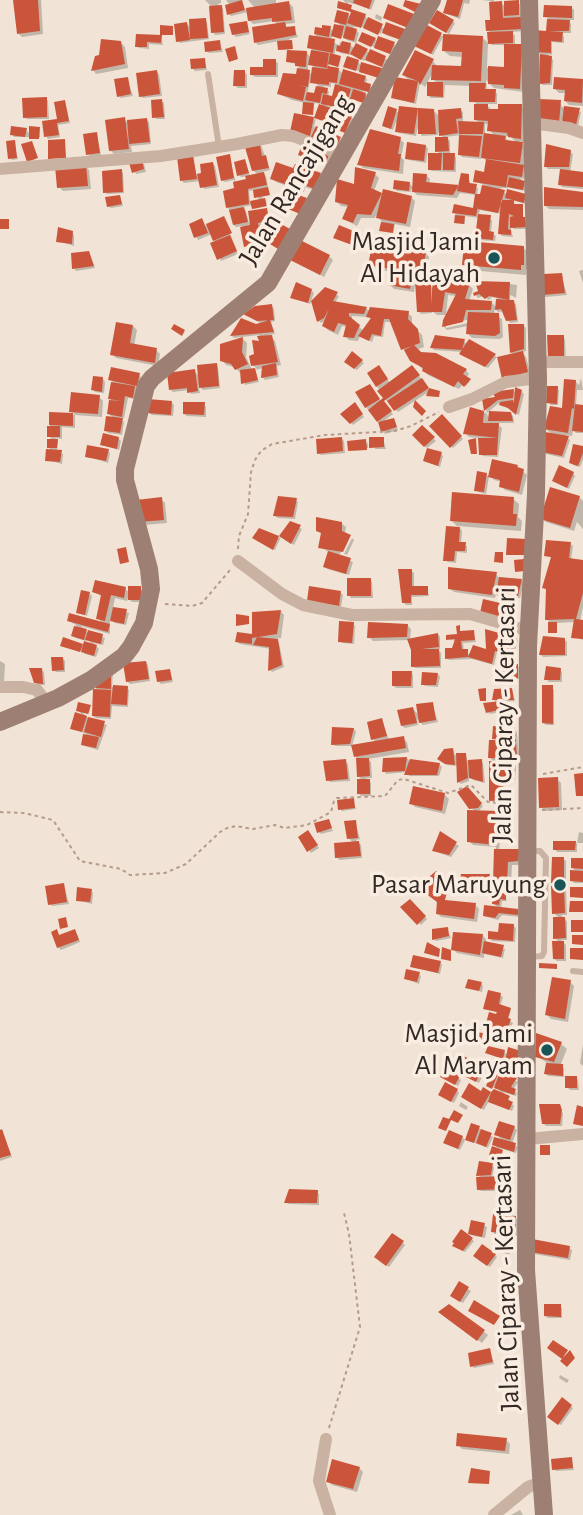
<!DOCTYPE html>
<html>
<head>
<meta charset="utf-8">
<style>
	body { margin:0 }
	canvas { display:block; background:#f1e3d5 }
</style>
</head>
<body>
<canvas width="583" height="1515"></canvas>
<script>
const ctx = document.querySelector('canvas').getContext('2d');
ctx.lineJoin = 'round';
function fillPath(path, color) {
  ctx.fillStyle = color;
  ctx.fill(path, 'evenodd');
}
function poly(rows) {
  const path = new Path2D();
  for (const r of rows) {
    path.moveTo(r[0], r[1]);
    for (let i = 2; i < r.length; i += 2) path.lineTo(r[i], r[i + 1]);
  }
  return path;
}
function strokePath(path, color, width, dash) {
  ctx.strokeStyle = color;
  ctx.lineWidth = width;
  ctx.lineCap = dash ? 'butt' : 'round';
  ctx.setLineDash(dash || []);
  ctx.stroke(path);
}
function write(font, color, halo, rows, align = 'center') {
  ctx.font = font + ' "Alegreya Sans",sans-serif';
  ctx.lineWidth = 7;
  ctx.setLineDash([]);
  ctx.textBaseline = 'middle';
  ctx.strokeStyle = halo;
  ctx.fillStyle = color;
  for (const [text, x, y, turn = 0] of rows) {
    ctx.save();
    ctx.translate(x, y);
    ctx.rotate((+turn || 0) * Math.PI / 180);
    ctx.textAlign = isNaN(turn) ? turn : align;
    if (halo) ctx.strokeText(text, 0, 0);
    ctx.fillText(text, 0, 0);
    ctx.restore();
  }
}
fillPath(poly([
	[15,0,41,0,43,34,22,37,18,33],
	[205,0,221,0,221,3,218,4,223,9,225,34,215,35,213,32,210,5],
	[226,0,244,0,240,1,245,10,255,8,248,0,276,0,276,5,289,3,293,7,295,23,286,24,287,29,294,28,298,37,289,39,293,49,281,50,279,41,258,45,256,43,278,25,274,21,253,24,249,20,248,12,231,16,229,14,230,5],
	[343,0,375,0,371,10,355,2,354,4,347,2,351,7,350,11,365,15,367,19,385,29,387,24,407,33,404,41,386,35,382,31,381,34,365,27,353,27,359,33,356,43,347,40,342,36,342,38,332,36,331,40,339,46,340,42,350,45,355,49,359,46,370,53,371,51,388,60,384,68,366,58,364,61,352,53,351,55,340,53,336,48,334,56,341,58,339,67,329,64,329,68,339,70,343,74,344,72,365,77,367,79,366,84,372,87,371,93,362,91,368,97,366,104,351,98,349,103,359,108,357,115,347,112,354,120,348,134,338,130,336,126,316,118,322,104,314,103,313,114,304,114,305,103,292,100,279,94,285,75,297,76,298,70,302,71,296,64,288,62,289,52,307,53,311,58,312,50,309,47,310,37,315,38,317,28,330,28,334,32,336,26,342,27,336,21,338,12,351,16,352,12,339,8,340,4,348,6],
	[308,63,314,67,313,75,308,72],
	[310,81,318,85,316,95,307,94],
	[331,83,337,84,333,98,328,97,329,92,323,86,331,87],
	[326,106,340,109,342,111,340,116],
	[447,0,470,0,469,4,464,3,460,19,445,13],
	[481,0,494,0,493,3,501,3,506,7,518,2,520,5,521,17,519,17,523,22,523,31,511,32,515,36,515,46,525,50,524,92,494,88,486,80,487,90,497,93,497,104,485,104,492,110,521,106,525,110,524,142,519,141,526,148,524,179,520,178,526,185,525,191,511,188,508,185,508,188,500,188,507,195,525,195,526,204,511,200,515,204,523,206,523,219,527,221,527,229,514,229,510,226,513,237,502,236,500,234,502,214,480,210,478,216,492,220,491,233,496,236,495,241,479,240,476,237,479,218,465,216,465,224,456,223,457,216,454,213,474,210,477,195,460,193,457,198,417,195,411,189,411,192,397,191,394,188,409,183,414,188,426,175,430,179,429,184,458,187,468,176,471,185,478,188,477,196,481,197,484,185,475,181,486,174,488,162,481,156,481,159,462,157,459,154,460,135,446,137,450,141,450,154,456,157,456,172,432,171,429,169,441,155,437,151,445,139,438,132,438,135,422,136,420,133,419,122,416,136,399,133,397,131,398,123,396,122,393,130,384,126,396,111,399,113,400,107,434,111,440,117,460,110,463,112,463,123,480,124,476,120,476,103,470,101,471,86,445,85,444,98,431,98,428,95,438,84,433,79,434,70,425,87,420,83,416,104,392,98,410,82,404,75,433,61,436,65,435,67,463,68,463,57,450,56,444,51,482,37,488,43,487,68,505,69,506,45,492,45,490,43,492,34,487,30,492,21,491,1],
	[485,124,489,124,489,130,495,136,485,135],
	[503,136,510,136,517,143,509,141],
	[572,8,574,10,574,20,567,20,571,24,571,33,560,33,564,37,564,43,552,42,552,55,548,54,553,60,552,85,543,85,540,83,541,54,536,51,548,33,549,19,545,17],
	[376,14,382,17,381,21,375,18],
	[205,20,207,22,209,39,180,43,178,41,187,24,191,28],
	[452,21,455,23,449,34,434,25],
	[246,23,250,34,236,37,233,34],
	[441,35,443,37,433,55,416,46],
	[137,36,161,37,163,45,149,44,149,49,139,48,136,46],
	[375,39,378,42,394,44,396,46,393,55,360,41],
	[220,42,223,52,209,53,207,51],
	[121,43,125,47,128,68,96,74,93,70],
	[204,60,207,70,195,71,193,69],
	[275,61,278,63,278,77,255,77,252,75],
	[358,62,362,66,381,79,345,66],
	[157,72,159,74,162,96,143,98,140,96],
	[245,72,247,75,247,88,238,88,235,86],
	[127,79,133,96,121,98,119,96],
	[556,79,583,81,583,106,569,105,565,101,566,93,559,93,555,89],
	[46,99,48,101,49,119,27,119,24,117],
	[161,101,164,103,165,119,157,119,154,117],
	[65,102,70,123,58,125,60,137,48,139,46,136,59,120],
	[560,102,562,107,581,112,578,126,566,125,561,120,561,125,543,123],
	[313,118,315,120,316,118,314,127,342,141,339,149,294,134],
	[124,119,127,122,146,119,149,122,151,144,131,146,132,152,114,154,110,150],
	[39,128,40,137,14,137,12,134,26,130,31,135],
	[96,134,101,155,91,157,88,154],
	[400,139,404,143,401,157,404,160,403,174,363,168,359,164],
	[14,142,18,159,12,160,10,158],
	[246,145,261,145,270,170,262,172,266,176,268,187,266,188,269,195,262,197,266,206,254,209,253,205,242,207,246,211,249,223,266,210,271,223,260,225,263,245,248,248,242,226,236,227,234,225,228,207,236,189,234,180,225,182,222,180,229,156,236,183,248,181,247,176,241,177,239,175,245,161,250,176,258,175,253,170],
	[254,190,259,200,250,202,249,191],
	[426,146,428,149,426,163,409,160,407,158],
	[570,152,573,154,570,172,583,174,583,189,562,187,560,184,561,169,548,169,546,167],
	[300,155,331,156,328,166],
	[192,156,197,176,203,175,212,163,215,166,219,187,204,189,200,181,184,183,182,181],
	[131,164,144,164,146,172,136,174],
	[85,166,89,170,91,189,63,191,59,187],
	[121,171,123,173,124,193,107,194,105,192],
	[375,174,379,178,374,191,383,195,411,197,415,201,410,227,395,224,393,233,381,230,382,222,376,215,375,218,361,218,357,226,344,219,349,207,341,206,337,202],
	[320,175,324,179,319,192,305,187,304,192,276,182,272,178],
	[583,194,583,210,549,209,545,205],
	[120,197,123,206,111,208,108,206],
	[224,218,238,254,221,261,212,234,198,240,191,225,202,220,205,226],
	[72,233,74,235,74,246,58,241],
	[336,238,367,238,369,240,365,250],
	[523,247,528,253,529,270,526,269,526,275,469,270,464,265],
	[89,253,95,268,76,271,74,268],
	[425,253,429,257,426,272,406,268,404,279,411,280,415,284,414,292,394,289,390,285,392,272,374,269,370,265],
	[329,256,333,260,324,277,290,259],
	[583,270,583,283,579,271],
	[561,275,567,295,546,297,543,295],
	[510,284,517,285,516,298,511,295,510,297,511,301,516,304,518,322,510,323,504,311,498,312,495,308,494,315,502,319,503,337,500,339,472,338,468,334,468,326,447,330,444,327,445,321,456,296,448,295,446,315,437,315,432,311,432,313,421,314,419,312,430,285,434,290,469,285,473,289,469,301,491,302,497,308,497,298,492,297,489,300,483,296,478,298,475,294],
	[472,319,472,322,446,328,446,324],
	[325,289,339,296,335,303,367,309,370,312,408,313,412,317,412,325,422,335,424,347,416,350,420,354,466,370,469,374,466,378,470,381,466,386,463,384,459,389,428,375,403,349,392,322,385,322,383,337,374,336,372,342,360,336,358,341,349,340,345,336,347,327,342,326,338,335,328,330,324,326,327,320,321,323,319,321],
	[352,316,369,317,372,320,364,331,352,321],
	[311,290,314,293,310,304,292,297],
	[272,306,274,309,275,321,271,322,275,334,269,335,275,341,281,365,277,366,279,377,265,380,263,378,263,368,255,370,259,382,245,385,242,372,240,373,235,367,226,365,222,360,243,339,247,343,246,357,253,372,254,370,257,369,253,365,261,343,259,335,234,338,232,336,242,320,255,326,262,324,245,315],
	[133,326,137,330,134,346,156,350,160,354,158,366,116,358,112,354],
	[524,326,526,328,526,351,522,352,526,357,531,376,507,382,514,355,511,352],
	[563,337,565,339,566,361,552,361],
	[464,341,468,345,470,342,497,357,488,368,463,356,461,354,463,352,434,350,432,348],
	[353,354,364,363,357,370,348,364],
	[216,365,218,367,220,388,203,390,198,385,200,393,191,394,189,390,173,392,171,390,194,371,200,377],
	[381,370,390,383,416,371,429,390,439,393,439,397,429,396,430,391,398,412,386,400,369,374],
	[139,375,141,377,135,399,128,398,124,418,119,417,124,422,122,435,108,433,105,430,114,419,109,414,113,382,110,379],
	[581,378,583,390,577,390,576,405,583,407,583,433,576,433,573,430,572,436,565,435,570,440,564,458,546,454,544,452,553,435,546,429,563,410,575,381,579,385],
	[103,379,105,382,104,393,95,392,93,390],
	[372,388,381,402,382,401,393,414,381,423,393,420,398,430,385,434,379,422,366,407],
	[557,388,559,390,558,405,551,405,548,402],
	[513,390,516,394,521,391,524,394,519,415,499,403,487,413,484,401,497,399],
	[99,397,103,401,102,417,75,415,71,411],
	[171,402,174,405,173,416,152,415,149,413],
	[204,404,206,407,206,417,187,416,184,414],
	[357,407,364,417,353,425,343,414],
	[471,409,486,413,490,419,510,414,513,416,514,423,496,423,502,428,498,457,483,456,481,454,480,438,469,437,465,433],
	[51,414,75,415,75,428,62,427,62,439,55,438,58,441,57,452,63,454,62,464,47,460,52,451,49,448,53,441,49,436],
	[442,416,463,439,453,448,431,426],
	[422,427,436,441,427,448,414,435],
	[118,438,121,441,119,450,102,445],
	[341,438,344,441,345,453,321,455,319,453],
	[383,438,386,449,375,449,375,447,371,448,368,444,368,448,349,449,365,441,371,447],
	[583,448,583,460,580,467,573,465,571,462],
	[108,451,110,453,108,463,87,456],
	[441,454,443,456,440,467,425,461],
	[517,466,527,475,522,495,505,490,501,486,502,482,494,480,490,476],
	[573,473,575,476,569,489,554,481],
	[487,475,489,477,486,494,478,492,476,490],
	[579,497,583,501,583,529,577,522,574,531,546,522,542,518],
	[161,499,165,503,167,523,144,525,140,521],
	[513,499,519,504,518,517,522,521,521,531,457,526,451,520],
	[296,500,298,502,295,519,278,518,275,516],
	[290,523,302,529,294,545,281,537,275,550,257,540,259,530,279,538],
	[341,523,346,527,345,534,349,536,340,554,337,555,353,562,349,575,327,569,325,566,329,552,320,547],
	[460,528,462,531,461,544,467,546,467,553,457,552,456,563,448,562,445,560],
	[352,538,354,540,347,555,344,554],
	[570,544,573,546,571,560,583,562,583,607,580,621,583,621,583,640,573,637,575,622,556,623,549,632,549,622,547,619,548,591,544,588,553,558,546,556],
	[411,571,414,573,414,588,427,588,429,596,412,597,412,605,406,605,403,602],
	[496,574,500,579,522,581,524,583,520,598,500,597,496,594,495,598,454,592,449,588],
	[370,579,372,582,373,598,351,598,349,595],
	[140,588,143,590,143,602,132,602,128,598,127,601,115,598,113,608,129,613,126,625,115,623,110,619,110,634,81,626,89,634,105,638,103,645,93,643,99,649,96,657,85,654,81,650,80,652,63,646,94,646,87,639,86,641,76,638,73,636,76,625,69,621,103,624,98,618,103,597,94,592,125,589,130,593],
	[341,593,343,595,341,607,308,600],
	[90,594,92,596,87,616,81,614,78,612],
	[280,611,284,615,281,638,275,639,279,643,284,667,272,672,270,670,271,649,240,644,237,642,251,636,254,638,254,614],
	[353,624,355,626,354,644,343,643,340,641],
	[407,625,411,629,410,640,438,634,440,637,440,649,437,649,441,653,441,668,415,668,413,666,412,649,409,640,373,641,369,637],
	[473,632,476,642,463,643,464,651,471,655,488,651,516,639,518,641,513,656,497,652,494,665,472,659,449,660,447,658,454,650,456,641,448,639],
	[565,640,567,642,567,656,543,657,541,655],
	[63,659,65,661,65,672,56,672,54,670],
	[0,661,5,664,4,682,0,681],
	[146,662,148,665,150,681,130,684,127,681],
	[518,666,520,669,520,679,507,679,505,677],
	[41,669,44,672,45,685,38,685,35,682],
	[560,670,562,672,562,682,549,682,546,679],
	[113,671,112,687,127,688,129,690,128,707,112,706,111,719,96,718,93,716,97,680],
	[170,671,173,682,161,684,159,682],
	[411,673,413,675,413,688,396,688,393,685],
	[438,674,440,677,438,687,425,686,423,684],
	[552,687,554,690,554,725,546,725,543,723],
	[512,690,515,701,499,702,503,705,504,711,490,714,488,712,498,703,494,700],
	[432,703,438,722,423,725,417,719,418,725,405,728,402,726,413,709,419,715],
	[90,708,89,714,82,712,91,721,107,725,98,750,85,746,83,744,86,734,72,728,83,716,78,710],
	[382,720,389,740,403,738,407,742,409,752,368,759,371,762,372,778,366,778,371,783,371,796,361,796,359,794,363,781,359,777,358,759,355,756,376,742,373,739],
	[334,728,354,729,356,732,352,746,335,746,333,744],
	[514,729,517,732,519,760,510,760,516,766,515,780,504,780,505,802,493,802,490,800,495,763,490,758,498,742,494,738],
	[453,749,455,755,465,754,468,762,481,761,483,763,485,783,473,780,469,775,469,781,461,784,459,782,458,766,447,765,441,761],
	[407,758,411,763,440,765,442,767,439,776,409,776,407,772,386,774,384,771],
	[345,761,348,764,350,781,330,782,328,780],
	[557,779,561,783,562,810,545,811,541,807],
	[466,788,483,806,478,812,498,812,502,816,499,851,519,851,522,865,512,865,511,886,499,886,495,882,496,847,473,845,469,841,475,812,471,807],
	[445,795,449,799,445,814,415,807,411,803],
	[353,800,356,809,342,811,340,809],
	[328,821,333,831,321,834,319,832],
	[355,821,360,839,356,840,361,845,362,858,340,860,337,858,353,843,349,838],
	[579,832,583,833,583,843,577,843,577,852,557,852,555,849,555,843,577,843],
	[310,834,319,848,311,853,309,850],
	[441,834,459,846,451,857,434,851],
	[564,859,566,861,566,885,561,885,566,890,567,915,561,915,567,921,567,940,561,940,566,945,566,961,557,961,554,959,560,943,555,938,560,919,554,913,558,888,553,882],
	[583,860,583,883,574,883,572,881,577,872,572,868],
	[436,874,447,886,443,891,443,901,447,901,448,896,447,902,475,905,479,909,477,922,441,917,437,913],
	[489,876,491,878,488,892,464,890,461,888],
	[64,885,69,904,52,906,50,904],
	[501,889,507,901,502,901,501,909,518,911,520,917,502,915,498,920,484,916,499,909,493,903],
	[91,891,93,893,92,904,77,900],
	[410,901,427,919,421,925,403,907],
	[513,925,516,928,515,942,492,941,490,938],
	[447,929,451,938,436,941,434,939],
	[57,931,60,937,77,934,80,942,61,950,58,947],
	[482,935,486,939,486,943,505,949,503,958,484,954,484,958,457,953,453,949],
	[440,962,442,965,440,974,412,966],
	[419,974,421,976,419,984,406,979],
	[570,982,574,986,568,1022,551,1019,547,1015],
	[481,983,483,986,482,992,467,988],
	[500,995,503,997,500,1007,511,1010,508,1020,513,1023,508,1035,487,1027,498,1013,485,1008],
	[491,1037,497,1039,496,1045,489,1043],
	[561,1044,567,1049,560,1066,564,1068,564,1077,548,1076,546,1074,547,1063,537,1056],
	[583,1044,583,1066,580,1063],
	[504,1052,508,1055,520,1074,508,1069,505,1067,507,1060,487,1053],
	[469,1060,470,1066,484,1073,479,1083,454,1070],
	[446,1071,461,1080,458,1086,445,1079],
	[498,1073,518,1082,513,1090,517,1093,516,1096,503,1092,514,1106,512,1111,489,1101,484,1110,465,1099,481,1093,484,1090,492,1095,504,1095,494,1086,493,1088,488,1086],
	[576,1078,578,1080,579,1090,570,1090,567,1087],
	[457,1090,459,1093,454,1103,443,1097],
	[461,1102,468,1107,466,1110,459,1106],
	[559,1106,563,1114,562,1126,546,1126,543,1123],
	[514,1127,517,1130,512,1144,518,1147,516,1153,499,1148,503,1152,500,1159,491,1155,499,1150,494,1144,501,1139,497,1135],
	[479,1128,493,1137,488,1148,467,1140],
	[2,1131,12,1157,0,1161,0,1132],
	[462,1137,465,1140,460,1150,446,1143],
	[480,1163,494,1167,492,1178,506,1178,509,1180,509,1191,481,1191,479,1189],
	[317,1192,319,1194,319,1205,288,1204,286,1202],
	[515,1218,518,1220,517,1236,495,1234,493,1232],
	[473,1222,487,1227,485,1238,470,1235],
	[468,1236,474,1241,465,1252,457,1248],
	[534,1241,569,1248,572,1250,570,1260,534,1254],
	[403,1243,405,1245,389,1267,378,1259],
	[508,1244,511,1246,509,1255,495,1249],
	[495,1255,497,1257,490,1267,477,1258],
	[459,1283,471,1291,463,1303,454,1298],
	[449,1306,488,1335,482,1343,444,1316],
	[560,1306,562,1308,562,1318,548,1318,545,1316],
	[489,1350,494,1364,474,1368,472,1366],
	[560,1375,569,1380,567,1383,559,1378],
	[562,1399,573,1408,561,1425,551,1419],
	[506,1440,510,1444,509,1454,462,1449,458,1445],
	[571,1459,574,1470,556,1471,554,1469],
	[359,1468,363,1472,357,1492,332,1485,328,1481],
	[520,1510,523,1515,511,1515]
]), '#0003');
fillPath(poly([
	[13,0,38,0,40,31,17,34],
	[242,0,245,10,227,15,225,5],
	[354,0,372,0,369,9,353,3],
	[405,0,421,4,417,13,403,6],
	[447,0,463,0,458,17,443,13],
	[519,0,519,15,504,16,504,1],
	[289,1,292,20,272,22,272,18,248,21,246,8],
	[338,1,352,5,351,9,366,14,361,28,347,23,351,12,337,8],
	[502,1,503,18,521,17,522,29,486,31,485,20,490,20,489,2],
	[388,4,414,14,408,28,383,18],
	[222,5,224,32,211,33,209,6],
	[544,5,572,6,572,18,543,17],
	[337,10,349,13,346,25,334,22],
	[437,10,454,20,446,33,429,23],
	[368,17,383,24,378,35,363,28],
	[206,18,208,38,190,39,189,19],
	[547,19,570,20,569,31,549,31,563,32,562,42,551,41,551,53,534,52,534,30,546,31],
	[247,21,249,32,232,35,229,24],
	[187,22,190,40,176,42,174,24],
	[285,22,286,27,295,26,296,35,254,43,252,27],
	[386,22,405,29,401,40,382,33],
	[334,24,344,26,341,39,331,36],
	[425,24,442,33,431,54,414,46],
	[160,25,173,26,173,35,160,35],
	[322,25,331,26,329,37,314,34,315,27,322,28],
	[346,26,357,29,354,41,343,38],
	[513,31,513,43,488,44,487,32],
	[362,32,376,38,371,47,358,41],
	[136,34,162,35,161,43,147,42,147,47,135,47],
	[443,34,483,36,481,81,431,80,432,65,461,66,462,52,442,51],
	[309,35,335,39,333,53,307,48],
	[378,36,395,42,390,54,374,48],
	[101,39,121,41,125,64,91,71,95,56,99,55],
	[220,40,221,50,205,52,204,42],
	[292,40,293,49,278,50,277,41],
	[342,41,351,43,349,54,336,51,337,45,340,46],
	[356,43,368,49,361,60,350,54],
	[504,44,522,44,520,89,504,88,504,85,488,84,488,66,504,67],
	[235,46,238,59,229,62,225,49],
	[370,49,386,56,382,67,365,60],
	[287,50,307,51,306,67,295,66,295,63,286,62],
	[311,50,329,53,327,68,308,65],
	[415,50,434,59,420,85,418,81,414,103,391,98,395,77,418,81,402,75],
	[330,53,341,56,338,67,328,64],
	[540,54,552,56,550,83,539,84],
	[347,56,359,60,356,71,343,67],
	[205,58,206,68,191,69,190,59],
	[263,59,276,59,276,75,250,75,250,67,263,67],
	[361,62,382,68,379,78,359,72],
	[328,66,339,68,337,83,329,82,329,85,310,83,312,67,327,69],
	[297,68,310,70,308,87,298,85,306,87,303,101,277,94,283,73,296,74],
	[343,69,366,76,364,82,371,84,369,92,339,84],
	[157,70,160,94,139,97,136,73],
	[234,70,245,70,245,86,233,86],
	[128,77,131,94,117,97,114,79],
	[554,77,583,79,582,103,564,101,565,90,553,89],
	[427,82,443,82,443,97,427,96],
	[469,83,486,83,485,89,496,89,495,102,469,102],
	[335,84,351,89,348,99,339,97,337,107,321,104,323,94,332,96],
	[316,86,328,88,327,94,322,93,320,103,305,100,307,92,314,93],
	[353,89,366,93,364,103,350,99],
	[47,97,47,117,23,118,22,98],
	[162,99,164,117,152,118,151,100],
	[341,99,358,104,355,114,338,109],
	[539,99,561,100,559,123,539,121],
	[65,100,69,121,57,123,59,135,44,137,42,121,57,119,54,102],
	[303,102,314,103,313,115,302,114],
	[319,104,338,110,333,124,314,118],
	[474,104,488,104,488,109,498,109,498,104,522,104,521,139,508,137,507,133,487,131,488,121,474,120],
	[388,106,397,109,391,129,382,126],
	[399,106,418,108,414,134,395,132],
	[564,106,580,108,576,125,562,123],
	[418,108,434,109,436,134,418,134],
	[461,108,462,118,456,119,458,133,439,136,438,110],
	[340,111,352,116,345,133,333,128],
	[294,113,314,117,310,136,290,132],
	[125,117,129,149,109,151,105,120],
	[147,118,150,142,129,144,127,120],
	[458,121,484,122,483,134,459,134],
	[11,126,27,128,25,137,10,135],
	[29,126,40,127,39,139,29,139],
	[316,126,341,137,336,148,311,137],
	[370,129,401,137,398,154,401,154,399,171,357,165],
	[97,132,100,153,86,155,83,134],
	[484,133,506,136,505,140,523,142,520,163,481,158],
	[459,135,482,136,479,157,458,155],
	[435,137,448,137,449,151,435,152],
	[65,139,66,158,48,159,48,140],
	[15,140,17,158,8,159,6,141],
	[259,140,262,156,266,155,269,168,252,171,244,144],
	[32,141,38,158,27,162,21,144],
	[303,142,330,152,325,165,298,155],
	[407,142,426,145,424,161,405,159],
	[546,144,571,150,569,167,544,167],
	[428,153,442,153,441,170,428,170],
	[443,153,455,153,454,170,443,170],
	[230,154,234,178,221,181,216,157],
	[193,155,197,179,180,181,177,157],
	[142,159,144,169,132,173,129,163],
	[245,159,249,173,237,176,234,162],
	[486,159,524,165,522,177,508,175,506,187,473,182,475,170,484,172],
	[213,162,217,185,200,188,197,174,201,173,200,164],
	[276,162,293,168,295,164,321,173,315,189,301,184,300,189,270,179],
	[86,164,88,186,57,188,55,166],
	[355,167,376,172,371,188,382,193,371,215,357,214,353,223,342,219,348,205,335,202,337,179,354,184],
	[122,169,123,192,103,193,102,171],
	[560,169,583,172,583,187,558,185],
	[264,172,267,185,248,189,249,204,226,208,223,191,234,188,233,182,246,179,245,176],
	[413,173,427,174,426,182,459,185,453,195,412,192],
	[461,173,469,174,469,183,477,184,475,194,457,191],
	[509,177,525,181,523,190,507,187],
	[394,180,410,182,409,191,393,189],
	[482,185,505,190,498,213,478,209,478,207,476,216,452,213,454,204,473,208,475,194,480,194],
	[268,187,270,195,254,198,253,190],
	[544,187,583,192,583,207,544,206],
	[383,189,412,196,406,224,376,218],
	[507,189,526,194,524,203,505,198],
	[287,191,307,198,300,214,281,206],
	[120,195,122,204,107,207,105,197],
	[265,198,267,206,252,209,250,201],
	[501,200,514,200,514,204,523,204,523,217,525,217,526,227,510,228,510,217,514,216,509,214,508,229,511,230,511,235,498,234],
	[244,207,248,222,233,225,229,210],
	[267,208,269,221,258,223,262,243,244,247,240,227,250,225,248,211],
	[478,214,491,215,489,231,494,232,493,240,475,238],
	[455,215,465,216,464,224,454,223],
	[224,216,232,233,213,241,206,224],
	[202,218,208,233,194,238,189,224],
	[0,219,9,219,9,229,0,229],
	[274,220,290,229,278,249,262,239],
	[381,222,394,224,393,233,379,231],
	[339,225,368,237,363,249,333,238],
	[58,227,73,231,72,244,56,242],
	[230,235,237,251,217,260,210,243],
	[298,239,330,255,320,275,288,259],
	[373,241,426,252,423,269,402,265,400,276,412,278,410,289,388,285,391,269,368,265],
	[478,242,524,246,524,265,521,265,521,270,462,265,464,243,478,244],
	[89,251,94,266,72,269,71,253],
	[562,273,565,293,542,295,544,274],
	[433,279,470,283,465,299,492,301,491,310,466,310,463,322,442,327,443,320,456,294,445,292,442,312,417,312,415,281,431,284,431,304],
	[475,281,510,282,509,300,514,300,517,320,506,321,501,309,495,310,496,299,509,300,489,296,485,299,479,294,474,296,473,293,478,291],
	[296,282,312,289,308,303,290,298],
	[325,287,338,292,333,301,367,307,364,314,349,313,349,316,360,325,354,338,343,337,346,325,338,323,334,332,322,326,329,309,324,318,317,322,311,301],
	[272,304,274,320,257,321,243,314,255,306],
	[370,307,409,311,408,319,418,329,420,343,401,350,389,319,384,319,381,336,372,334,369,341,358,336,371,318,366,317],
	[468,312,499,313,500,333,495,336,466,334],
	[241,318,256,324,270,320,274,332,230,336],
	[116,322,133,325,130,343,157,348,155,363,110,355],
	[174,324,185,330,182,336,171,329],
	[508,324,524,324,524,349,510,353],
	[272,335,278,362,251,366,249,356,254,354,252,340,259,341,257,336],
	[435,335,465,339,462,350,430,348],
	[547,335,564,335,564,359,548,359],
	[243,337,242,352,248,364,235,370,231,364,220,361,220,344],
	[469,339,496,354,485,367,459,354],
	[414,345,421,352,436,353,467,369,463,374,471,379,464,387,458,381,454,387,422,371,423,368,410,361,404,350],
	[352,351,363,360,354,369,344,362],
	[523,351,528,372,502,379,497,357],
	[217,363,219,386,199,388,197,365],
	[276,363,277,375,261,378,262,366],
	[379,365,388,379,376,387,367,373],
	[412,365,420,375,384,401,392,411,377,422,368,410,383,398,377,391],
	[111,367,140,373,137,386,108,380],
	[255,368,258,380,241,384,240,370],
	[195,369,198,391,187,393,187,388,169,390,167,373],
	[93,376,103,377,102,392,91,390],
	[422,378,429,388,394,411,387,401],
	[564,379,576,380,574,409,572,408,568,433,544,429,550,406,562,408],
	[111,382,135,386,133,398,125,396,122,417,107,414,109,400,122,401,108,399],
	[370,384,380,399,365,408,355,392],
	[547,386,558,386,557,404,546,403],
	[515,387,522,390,516,415,508,408,499,405,500,402,513,400,514,403],
	[429,388,440,391,439,397,426,396],
	[514,389,513,398,498,400,484,411,483,423,499,423,498,438,463,434,470,407,484,411,482,399,495,397,492,392],
	[71,392,100,395,98,414,69,412],
	[148,399,172,401,171,415,147,413],
	[415,400,426,411,422,416,413,407],
	[183,402,205,402,204,415,183,414],
	[355,402,363,414,350,424,340,414],
	[575,404,583,405,583,432,572,431],
	[489,411,511,412,513,421,488,421],
	[49,412,73,413,73,426,49,425],
	[442,414,462,436,450,448,429,426],
	[106,416,123,418,120,433,104,431],
	[394,418,397,427,381,432,378,422],
	[422,425,435,437,424,447,412,435],
	[47,426,60,426,60,437,47,437],
	[545,432,569,436,562,456,542,452],
	[103,433,119,437,117,449,100,445],
	[342,437,343,451,317,454,316,439],
	[369,437,384,437,384,447,369,448],
	[476,438,477,454,471,454,468,440],
	[478,438,498,438,497,455,479,455],
	[47,439,58,439,57,448,47,448],
	[366,439,367,450,348,451,347,441],
	[573,444,583,446,583,453,578,466,569,463],
	[87,445,109,449,106,461,85,457],
	[427,448,442,452,438,466,423,461],
	[46,449,62,450,60,462,45,461],
	[492,459,518,465,517,467,524,469,519,492,499,487,500,480,488,477],
	[559,465,574,472,567,488,552,481],
	[477,471,487,473,484,492,474,491],
	[550,487,580,496,570,528,540,519],
	[452,492,514,497,513,514,517,514,516,526,450,521],
	[278,496,297,498,293,517,273,516],
	[162,497,164,520,138,522,136,500],
	[316,517,342,522,342,531,351,535,343,552,318,548,321,533,316,531],
	[290,521,301,525,291,544,279,536],
	[446,526,460,527,459,542,466,542,465,551,455,551,454,561,443,561],
	[259,528,279,536,273,550,252,538],
	[507,538,526,539,525,555,506,555],
	[546,540,571,542,569,558,583,560,583,593,576,619,583,620,583,639,571,638,574,619,545,620,546,589,542,588,551,557,544,556],
	[126,547,129,562,120,564,117,549],
	[328,551,351,558,346,574,323,567],
	[495,552,503,552,503,563,494,562],
	[524,559,525,571,515,572,514,560],
	[448,567,497,572,492,595,448,589],
	[398,569,412,569,412,586,428,586,428,595,411,595,411,603,402,603],
	[499,577,522,579,518,596,496,595],
	[347,578,371,578,371,596,347,596],
	[95,580,126,587,124,598,111,595,105,621,96,619,101,595,92,592],
	[128,586,141,586,141,600,128,600],
	[309,586,341,591,339,606,307,601],
	[81,590,90,592,85,615,76,613],
	[483,599,509,605,505,619,480,613],
	[113,607,127,609,124,624,110,621],
	[281,610,277,634,252,638,252,644,235,642,237,632,252,634,252,612],
	[69,613,110,624,108,632,67,621],
	[236,614,249,616,249,624,236,626],
	[339,621,354,622,352,643,338,642],
	[368,622,408,624,407,637,367,638],
	[548,622,557,622,557,633,548,633],
	[460,625,460,631,474,630,475,640,461,641,462,649,468,649,468,657,473,645,486,649,485,629,517,638,511,654,495,651,492,664,468,657,445,659,445,648,452,648,455,639,446,640,446,635,457,634,456,626],
	[74,626,87,629,84,640,71,636],
	[88,630,103,634,101,644,85,640],
	[438,633,439,647,422,649,439,649,440,666,411,667,411,650,407,639],
	[543,636,565,638,565,655,539,655],
	[63,637,83,644,80,652,60,646],
	[257,637,278,639,282,665,268,671,269,647,253,645],
	[84,641,97,645,94,656,81,652],
	[51,657,63,657,64,670,52,671],
	[146,661,149,679,126,682,123,663],
	[504,664,518,664,518,678,503,677],
	[546,666,561,668,560,680,544,680],
	[111,667,111,689,96,688,96,679],
	[29,668,42,668,43,684,34,683],
	[170,669,172,680,157,682,155,671],
	[392,671,412,671,411,686,392,686],
	[422,672,438,673,436,685,421,685],
	[113,685,128,686,127,705,111,704],
	[542,685,553,685,553,724,542,723],
	[486,688,486,701,480,701,478,689],
	[512,688,514,700,492,700,494,689],
	[93,689,111,690,110,717,92,716],
	[501,701,502,709,486,713,483,703],
	[78,702,91,705,88,714,76,711],
	[433,702,436,720,419,723,416,704],
	[413,707,417,723,401,726,397,710],
	[75,712,87,716,82,732,70,729],
	[88,717,105,721,101,737,84,732],
	[382,718,387,736,371,740,367,722],
	[493,726,515,728,517,759,488,758,489,740,507,740,492,739],
	[332,727,354,728,350,744,331,745],
	[83,734,99,737,96,748,81,745],
	[404,736,406,748,354,757,351,745],
	[453,748,455,765,445,764,437,759,444,749],
	[456,753,466,753,468,778,457,783],
	[407,757,405,771,382,772,383,758],
	[356,758,369,758,370,776,357,777],
	[346,759,348,779,326,781,323,761],
	[410,759,440,763,437,775,404,775],
	[482,759,483,782,469,778,468,760],
	[489,761,514,762,514,778,503,778,503,800,489,801],
	[583,773,583,796,576,796,574,774],
	[558,777,559,807,539,808,538,778],
	[357,779,370,779,370,794,357,794],
	[413,786,445,793,442,811,409,804],
	[467,786,482,803,478,808,469,809,457,792],
	[354,798,355,808,338,810,337,800],
	[467,810,499,811,496,845,467,842],
	[329,819,332,828,317,833,314,823],
	[356,820,358,838,347,839,344,821],
	[308,830,318,845,307,852,298,837],
	[440,831,457,842,449,855,432,851],
	[359,841,361,856,335,858,334,843],
	[553,841,576,841,575,850,553,850],
	[494,849,520,849,518,861,508,862,507,883,493,882],
	[552,857,564,857,564,883,551,883],
	[571,858,583,858,583,869,571,868],
	[570,870,583,871,583,882,570,881],
	[436,871,448,884,442,888,447,892,445,900,476,903,474,919,436,914,437,902,417,887],
	[461,874,490,874,486,891,459,889],
	[64,883,67,902,48,905,45,886],
	[493,886,501,887,502,893,506,894,506,900,500,899,499,905,492,904],
	[551,886,564,886,565,913,552,914],
	[77,887,92,889,90,902,76,901],
	[570,887,583,887,583,898,570,897],
	[410,899,426,916,417,925,400,907],
	[570,901,583,901,583,912,569,912],
	[484,905,518,909,518,915,499,913,495,918,483,916],
	[66,917,68,927,60,929,58,919],
	[553,917,565,917,566,938,553,939],
	[571,920,583,920,583,932,571,932],
	[499,923,514,924,513,941,488,939,488,931,498,932],
	[448,927,449,936,432,940,432,929],
	[57,929,59,935,75,929,79,940,57,948,51,932],
	[453,932,483,934,480,955,451,950],
	[572,935,583,935,583,945,572,944],
	[484,941,504,945,501,957,482,953],
	[552,941,564,941,564,959,553,959],
	[427,942,440,949,439,957,424,953],
	[442,947,451,950,451,961,441,959],
	[570,948,583,948,583,960,570,959],
	[413,955,441,961,438,973,410,967],
	[539,963,557,964,557,969,539,968],
	[406,969,420,972,417,982,404,979],
	[552,977,571,980,565,1019,545,1015],
	[468,979,482,982,479,991,465,988],
	[488,990,501,993,499,1004,511,1008,508,1018,511,1019,506,1033,485,1027,489,1012,496,1014,497,1012,483,1009],
	[468,1031,483,1033,481,1041,466,1037],
	[536,1033,562,1042,554,1062,535,1057],
	[488,1046,505,1050,503,1059,485,1053],
	[508,1047,521,1051,518,1072,504,1067],
	[459,1054,470,1059,468,1063,482,1069,476,1082,452,1070],
	[546,1063,563,1064,563,1076,544,1074],
	[445,1068,460,1076,455,1085,440,1077],
	[493,1069,499,1071,492,1089,486,1086],
	[500,1072,517,1078,511,1087,516,1089,514,1095,494,1088],
	[565,1076,577,1076,577,1088,565,1088],
	[445,1082,458,1089,451,1102,438,1095],
	[469,1083,481,1091,483,1087,491,1092,494,1089,510,1096,508,1100,513,1102,509,1110,488,1102,491,1092,481,1109,461,1097],
	[539,1104,560,1104,562,1110,560,1124,542,1124],
	[577,1105,583,1107,583,1126,573,1124],
	[454,1110,463,1115,458,1123,451,1120,446,1131,438,1128,443,1117,449,1119],
	[499,1121,515,1126,510,1140,494,1135],
	[471,1123,480,1126,474,1143,465,1140],
	[2,1129,11,1155,0,1158,0,1130],
	[481,1129,492,1133,486,1147,476,1143],
	[449,1130,463,1136,458,1149,443,1143],
	[494,1137,516,1143,514,1152,492,1145],
	[540,1145,550,1145,550,1155,540,1155],
	[492,1146,503,1150,500,1159,489,1155],
	[479,1161,493,1163,491,1175,476,1176],
	[507,1176,507,1189,477,1190,476,1177],
	[289,1189,318,1190,317,1203,284,1203],
	[493,1214,516,1216,515,1234,491,1232],
	[471,1220,485,1223,482,1237,468,1234],
	[461,1229,473,1238,463,1251,452,1246,454,1243,452,1242],
	[392,1233,404,1241,386,1266,374,1257],
	[496,1239,509,1242,506,1253,493,1250],
	[532,1239,570,1246,568,1258,530,1252],
	[482,1244,496,1254,487,1266,473,1256],
	[459,1281,469,1287,460,1302,450,1296],
	[474,1300,500,1316,494,1325,468,1311],
	[449,1304,485,1330,477,1341,438,1312],
	[544,1304,561,1304,561,1317,544,1316],
	[553,1340,568,1350,562,1359,547,1348],
	[490,1348,493,1362,470,1367,468,1353],
	[570,1350,575,1358,567,1367,560,1361],
	[562,1397,572,1405,558,1425,547,1417],
	[457,1433,507,1438,505,1451,456,1446],
	[572,1457,573,1468,552,1470,551,1459],
	[332,1459,360,1467,353,1489,326,1482],
	[471,1468,490,1471,489,1484,468,1483]
]), '#cb553a');
strokePath(poly([
	[238,549,239,536,248,514,251,472,255,460,261,451,272,444,325,435,395,431,411,426,439,412],
	[165,604,192,606,202,603,230,570],
	[543,774,583,767],
	[542,810,583,808],
	[0,812,24,813,53,820,80,861,121,869,130,875,165,873,186,864,220,832,227,828,236,826,253,829,275,825,285,828,307,825,331,812,334,801,337,798,385,796,398,780,404,779,448,793,471,785,488,802,514,804],
	[329,1428,360,1327,349,1234,344,1213]
]), '#b59b8c', 2, [3.5, 3.5]);
strokePath(poly([
	[208,74,219,147],
	[530,957,542,956,544,952,546,858,540,851,531,851],
	[573,971,583,972]
]), '#c9b2a2', 6);
strokePath(poly([
	[531,123,569,128,583,133],
	[0,169,161,156,237,144,282,135,293,136,342,155],
	[538,362,583,362],
	[449,407,472,399,506,382,538,378],
	[238,561,282,594,303,605,352,615,470,614,529,631],
	[0,687,23,687,37,690,47,703],
	[528,1139,583,1134],
	[326,1439,319,1481,330,1515],
	[494,1515,528,1487,542,1482]
]), '#c9b2a2', 12);
strokePath(poly([
	[529,0,538,378,536,494,528,646,526,1270,544,1515],
	[0,722,58,698,91,680,124,656,131,647,144,623,151,589,149,569,125,480,125,469,146,386,152,378,268,283,432,0]
]), '#9d8073', 18);
for (const [x, y, r, color] of [
	[494,258,7,"#195556"],
	[560,885,7,"#195556"],
	[547,1050,7,"#195556"]
]) {
  const dot = new Path2D();
  dot.arc(x, y, r, 0, 2 * Math.PI);
  ctx.fillStyle = color;
  ctx.fill(dot);
  strokePath(dot, '#f9ede2', 2.5);
}
write('28px', '#332824', '#f9ede2', [
	["Jalan Rancajigang",296,180,-59],
	["Jalan Ciparay - Kertasari",504,715,-89],
	["Jalan Ciparay - Kertasari",506,1283,-92]
]);
write('28px', '#332824', '#f9ede2', [
	["Masjid Jami",480,242],
	["Al Hidayah",480,274],
	["Pasar Maruyung",546,885],
	["Masjid Jami",533,1034],
	["Al Maryam",533,1066]
], 'right');
</script>
</body>
</html>
